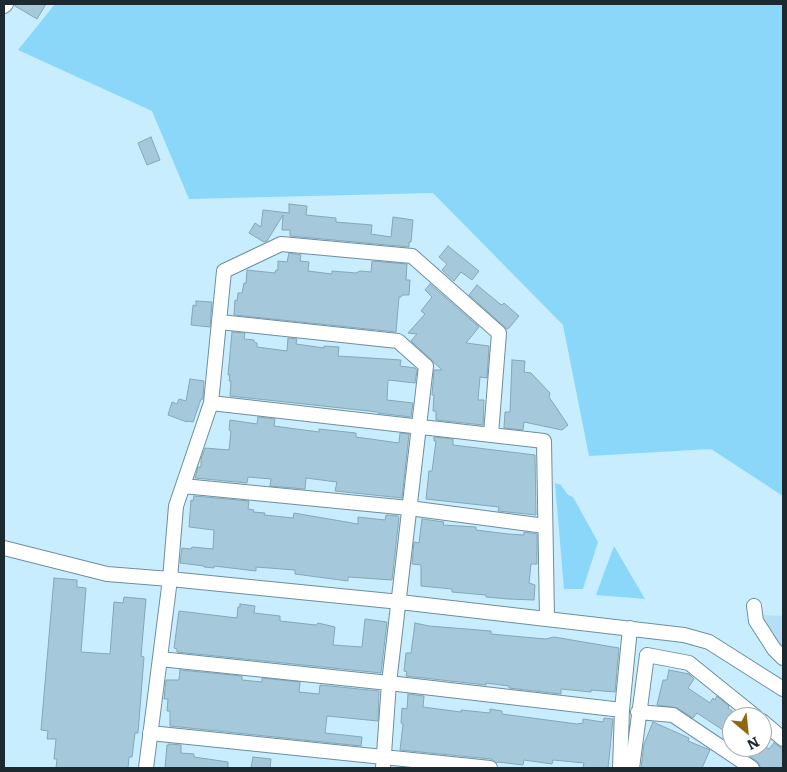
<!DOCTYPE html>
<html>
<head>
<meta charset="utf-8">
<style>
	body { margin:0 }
	#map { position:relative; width:787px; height:772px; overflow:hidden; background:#c8edfe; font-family:Literata,serif }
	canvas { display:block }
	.frame { position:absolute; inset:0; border:5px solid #1c2a30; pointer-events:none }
	.north { position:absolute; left:722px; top:707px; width:50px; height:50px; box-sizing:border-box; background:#fff; border:1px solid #a4aaac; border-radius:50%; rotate:152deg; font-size:14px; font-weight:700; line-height:20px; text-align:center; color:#1c2a30 }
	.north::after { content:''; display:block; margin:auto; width:18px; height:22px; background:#91670f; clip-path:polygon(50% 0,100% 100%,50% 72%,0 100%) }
</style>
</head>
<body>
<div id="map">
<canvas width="787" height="772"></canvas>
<div class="frame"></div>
<div class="north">N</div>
</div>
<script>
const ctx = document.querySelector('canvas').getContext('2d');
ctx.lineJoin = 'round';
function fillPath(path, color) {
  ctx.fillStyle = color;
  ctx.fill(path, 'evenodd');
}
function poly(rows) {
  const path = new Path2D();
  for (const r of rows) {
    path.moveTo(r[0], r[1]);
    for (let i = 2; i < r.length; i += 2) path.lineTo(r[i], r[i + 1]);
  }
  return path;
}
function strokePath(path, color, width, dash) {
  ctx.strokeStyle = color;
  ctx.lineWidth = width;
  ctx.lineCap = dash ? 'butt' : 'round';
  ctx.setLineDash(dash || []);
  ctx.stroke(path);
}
fillPath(poly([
	[750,614,783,616,783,651]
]), '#b4dff4');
fillPath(poly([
	[55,4,783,4,783,496,711,449,589,456,563,325,433,193,189,199,152,111,18,50],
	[555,483,561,485,567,494,573,497,598,542,583,589,564,589],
	[614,546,645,599,596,595]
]), '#8ad7fa');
const building = poly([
	[15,4,46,4,37,19,15,6,15,4],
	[151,137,160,160,147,165,138,143,151,137],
	[289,204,307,206,306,215,336,218,336,222,372,225,371,234,391,237,393,217,413,220,411,242,409,242,409,247,290,236,290,230,282,230,283,215,267,241,264,242,249,233,255,223,261,227,263,210,289,213,289,204],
	[448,246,479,271,472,280,461,272,454,281,442,270,447,264,439,257,448,246],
	[289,253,301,255,300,261,309,262,308,271,332,274,332,271,356,273,360,271,371,272,372,261,407,264,406,280,410,280,409,295,402,295,401,297,399,297,396,332,234,315,235,300,237,301,238,293,242,293,244,283,246,283,247,270,275,273,276,270,278,270,278,261,287,262,289,253],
	[430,284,479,327,466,343,489,346,487,378,480,377,478,400,484,400,483,425,436,420,436,411,433,411,434,395,432,395,434,370,442,370,411,341,417,334,408,333,425,314,421,311,432,297,425,290,430,284],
	[477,285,500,304,502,305,504,303,519,316,509,328,507,329,469,295,477,285],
	[196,301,212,302,210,327,191,325,193,305,196,306,196,301],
	[232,332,245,333,244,339,254,340,254,342,257,343,257,347,287,351,288,338,297,339,296,344,324,348,324,346,339,347,338,356,401,360,400,366,415,368,417,370,415,383,388,380,387,400,413,403,411,417,378,413,378,412,230,396,231,381,229,381,230,375,228,375,232,332],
	[512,360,525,361,524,372,531,373,550,393,549,397,568,425,562,430,524,422,523,430,504,428,505,412,510,412,512,360],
	[190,379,204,381,203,399,201,399,193,422,187,421,187,422,168,415,172,402,177,404,179,399,186,401,190,379],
	[258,417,275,419,274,426,319,432,319,429,356,433,356,437,399,443,400,433,409,434,402,498,335,491,337,482,306,478,305,489,270,486,271,479,248,477,247,483,195,478,198,467,201,467,201,459,205,448,229,450,231,431,229,430,230,420,257,424,258,417],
	[434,437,453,439,453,445,535,455,536,515,498,511,499,507,426,499,429,471,432,471,436,441,434,441,434,437],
	[194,496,249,501,248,509,254,510,253,512,265,513,264,515,293,518,294,513,358,524,358,517,385,520,386,515,398,516,399,518,392,580,348,577,348,581,295,574,295,570,256,567,256,571,214,566,214,568,204,567,204,566,180,563,182,548,191,549,192,547,213,549,214,530,189,527,191,500,193,501,194,496],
	[422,519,444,522,443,525,476,527,476,530,508,534,524,535,524,532,537,534,537,564,531,564,529,583,535,585,534,600,508,599,486,597,486,595,452,592,452,589,421,586,421,565,412,564,414,542,419,543,422,519],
	[54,578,77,580,77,587,86,588,81,652,110,654,114,602,123,603,124,597,146,599,141,656,144,657,138,733,135,733,132,757,129,757,128,768,56,768,57,759,54,759,56,739,47,739,48,731,41,730,54,578],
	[240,604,255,606,254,613,280,616,280,621,316,625,318,623,335,627,333,645,362,647,365,619,387,622,381,673,177,652,177,649,174,648,179,611,237,618,238,607,240,607,240,604],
	[415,623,429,626,491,631,491,634,523,637,546,639,554,637,619,648,615,692,591,690,591,692,561,689,561,694,509,688,509,686,486,683,486,685,406,676,407,672,404,671,406,653,411,653,415,623],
	[180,670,242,676,242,680,262,682,262,678,300,682,299,692,319,694,320,685,379,691,378,721,327,716,325,733,362,737,361,746,170,726,170,711,167,711,168,699,164,699,166,680,179,680,180,670],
	[669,670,689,674,694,679,688,688,710,703,713,698,715,700,717,696,729,706,728,708,732,711,732,744,723,738,726,732,697,713,693,718,677,708,657,705,663,680,667,680,669,670],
	[408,694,424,696,423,707,461,712,461,710,490,713,490,709,502,711,502,714,577,724,583,723,583,719,603,722,604,718,613,719,608,768,583,768,584,763,553,760,552,764,524,760,523,765,498,762,497,763,491,759,400,750,403,724,401,723,402,708,407,709,408,694],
	[653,722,689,738,688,741,710,750,702,768,641,768,644,744,653,722],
	[774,743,783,749,783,768,761,768,757,761,736,747,766,747,769,749,774,743],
	[169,744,181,745,181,753,194,754,194,757,228,762,228,768,165,768,167,745,169,745,169,744],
	[253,757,271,759,270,768,251,768,253,757]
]);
fillPath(building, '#a5c9da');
strokePath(building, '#84a7b7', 1);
const minor = poly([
	[4,6,6,4],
	[220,322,398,341,426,366,389,683,383,768],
	[211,403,544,441,547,619],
	[183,486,409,508,545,526],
	[4,548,107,574,170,579,400,602,684,635,709,642,783,689],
	[754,606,756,621,774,649,783,658],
	[160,659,389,683,622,710],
	[638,712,673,715,752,768],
	[762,721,783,739],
	[150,733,490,768],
	[146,768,170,579,176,506,211,403,224,271,281,244,412,256,499,333,491,434],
	[620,768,622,710,630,628],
	[632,768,647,655,689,663,756,717]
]);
strokePath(minor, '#6d8f9f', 16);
strokePath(minor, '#fff', 14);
</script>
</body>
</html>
